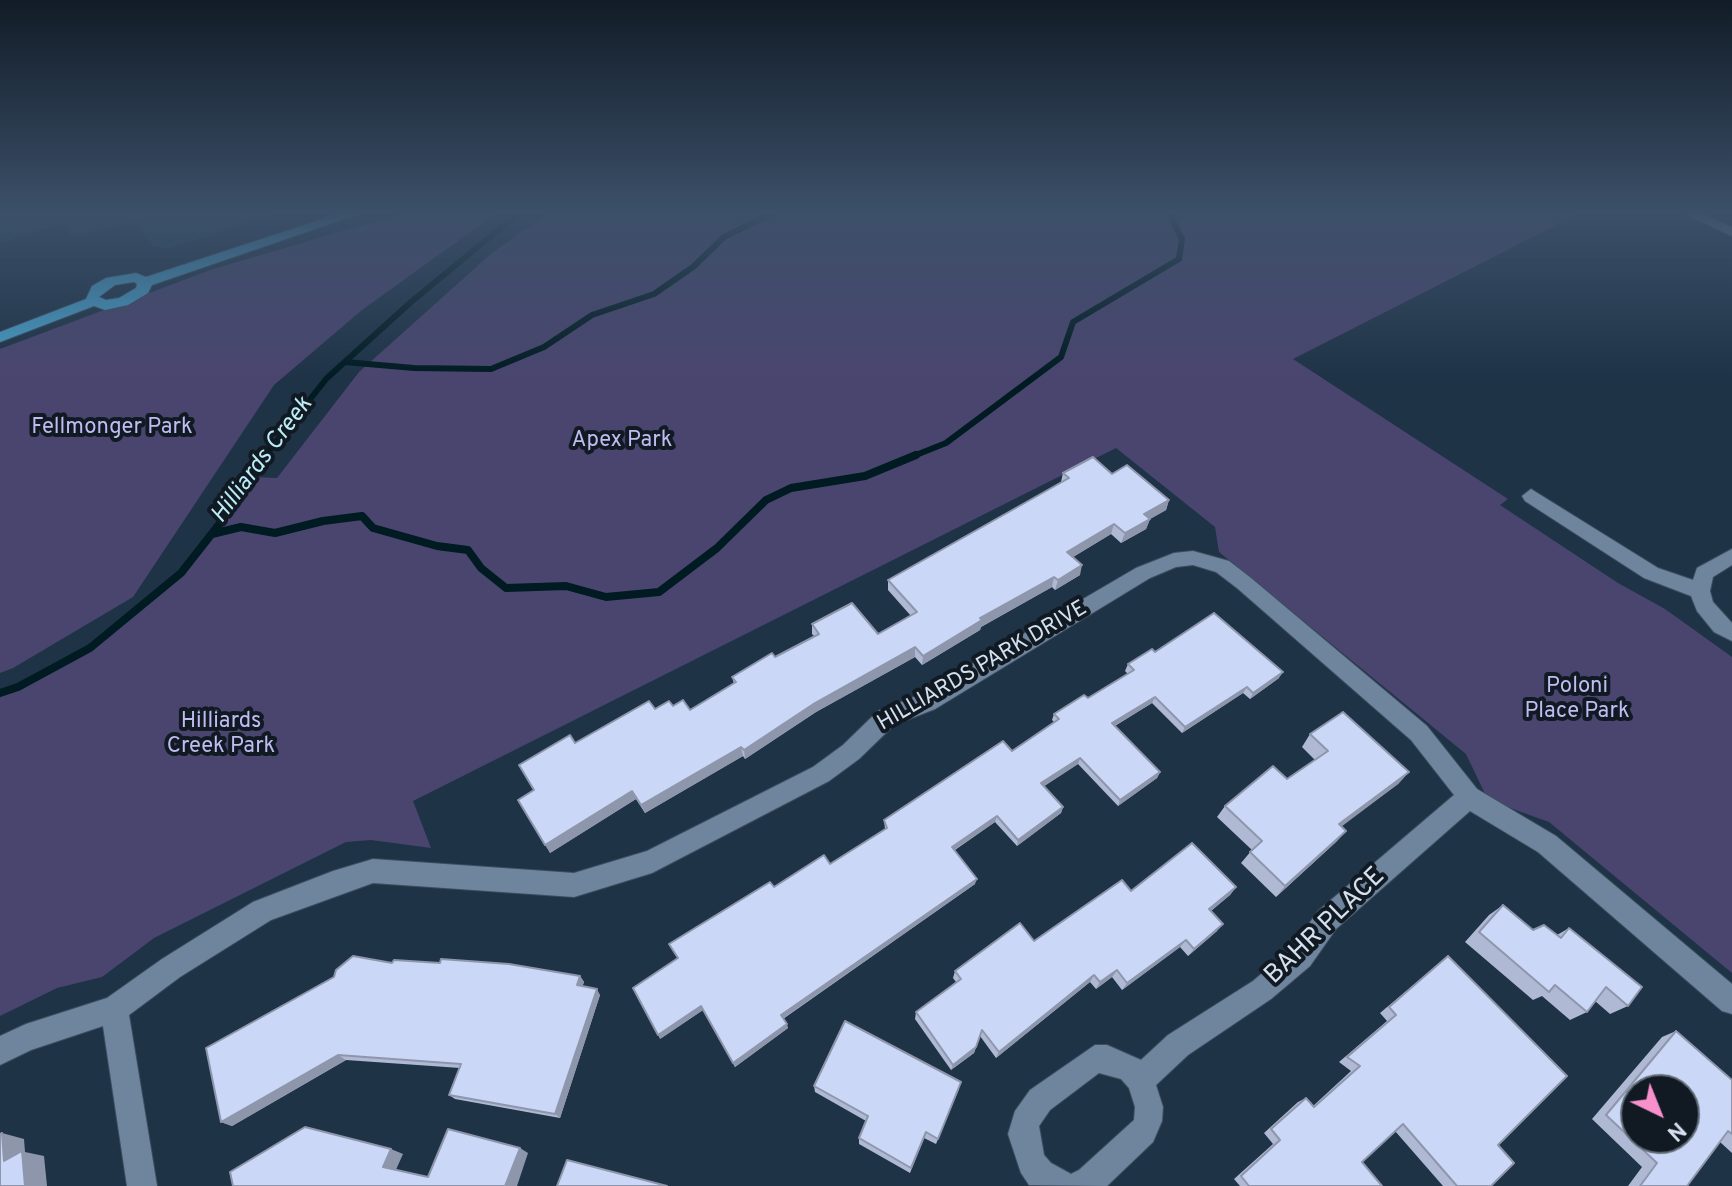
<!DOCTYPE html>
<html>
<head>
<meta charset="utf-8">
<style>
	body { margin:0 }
	#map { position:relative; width:1732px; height:1186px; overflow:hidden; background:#1f3347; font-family:Overpass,sans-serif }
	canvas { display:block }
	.north { position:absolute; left:1620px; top:1074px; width:80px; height:80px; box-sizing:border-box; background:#111a23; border:2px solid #5f6a74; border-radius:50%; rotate:137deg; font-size:22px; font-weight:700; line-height:32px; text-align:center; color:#d5e1ee }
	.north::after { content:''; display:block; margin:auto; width:28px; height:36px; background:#f890cc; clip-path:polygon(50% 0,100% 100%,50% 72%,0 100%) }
</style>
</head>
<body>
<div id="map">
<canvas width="1732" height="1186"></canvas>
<div class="north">N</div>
</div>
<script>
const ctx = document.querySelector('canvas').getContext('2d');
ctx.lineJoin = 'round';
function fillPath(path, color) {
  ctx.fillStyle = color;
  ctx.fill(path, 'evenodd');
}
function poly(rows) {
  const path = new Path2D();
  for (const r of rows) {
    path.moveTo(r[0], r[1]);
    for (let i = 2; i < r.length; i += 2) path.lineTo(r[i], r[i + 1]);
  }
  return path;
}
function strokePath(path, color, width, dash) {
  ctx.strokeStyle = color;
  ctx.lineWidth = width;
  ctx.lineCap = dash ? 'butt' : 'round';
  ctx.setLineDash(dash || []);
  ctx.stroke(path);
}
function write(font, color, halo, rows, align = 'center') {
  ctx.font = font + ' Overpass,sans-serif';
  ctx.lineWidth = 8;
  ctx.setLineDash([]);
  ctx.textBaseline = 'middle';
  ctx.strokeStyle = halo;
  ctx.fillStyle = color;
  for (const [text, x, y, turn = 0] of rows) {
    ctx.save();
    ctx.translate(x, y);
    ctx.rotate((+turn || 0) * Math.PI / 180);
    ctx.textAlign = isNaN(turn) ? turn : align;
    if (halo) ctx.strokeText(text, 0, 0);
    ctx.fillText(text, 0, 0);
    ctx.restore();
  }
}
fillPath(poly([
	[0,213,280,213,167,249,152,246,136,222,71,238,63,224,0,243]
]), '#243d56');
fillPath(poly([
	[404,213,497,213,362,310,274,385,133,597,13,668,0,673,0,349,213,269],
	[548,213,1580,213,1293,359,1508,499,1500,505,1618,583,1665,609,1732,657,1732,973,1549,822,1488,800,1466,754,1219,552,1215,527,1116,448,413,801,431,848,371,840,346,842,154,938,102,977,57,988,0,1016,0,693,18,687,90,648,181,573,232,508,251,477,277,478,359,372,493,252]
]), '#4a456f');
strokePath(poly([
	[345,362,414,368,491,369,544,347,592,315,654,294,693,267,724,237,772,213],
	[264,457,327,378,411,302,519,213],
	[911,457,946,443,1061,357,1073,322,1179,259,1182,239,1169,213]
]), '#001b21', 6);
strokePath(poly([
	[212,534,241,527,275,533,323,521,362,516,373,528,437,546,468,550,481,568,506,588,566,586,606,597,659,592,717,548,766,500,791,488,865,476,916,455],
	[0,693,18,687,90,648,181,573,232,508,265,455]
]), '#001b21', 8);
const minor = poly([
	[1683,213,1701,213,1732,227,1732,236,1683,213],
	[1531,489,1658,568,1693,580,1697,568,1732,549,1732,565,1713,577,1710,591,1713,602,1732,623,1732,641,1714,632,1697,611,1691,596,1644,578,1525,501,1522,496,1531,489],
	[1193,551,1229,561,1251,578,1427,726,1477,789,1556,836,1732,984,1732,1014,1722,1011,1538,852,1470,811,1336,929,1310,966,1271,999,1188,1055,1156,1085,1163,1107,1162,1121,1153,1142,1107,1186,1029,1185,1021,1173,1008,1134,1015,1111,1030,1090,1095,1045,1107,1045,1141,1060,1168,1035,1253,981,1292,948,1318,911,1454,795,1411,740,1237,588,1216,572,1193,565,1176,567,1150,578,935,709,894,725,859,759,829,781,652,873,574,897,373,883,271,920,180,977,129,1015,157,1186,127,1186,103,1026,31,1050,0,1065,0,1036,26,1024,107,998,162,959,253,902,333,871,373,859,574,873,647,851,813,767,843,745,878,711,919,695,1136,568,1174,553,1193,551],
	[1099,1073,1121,1079,1129,1088,1135,1107,1134,1120,1079,1170,1071,1174,1051,1163,1044,1155,1039,1126,1050,1110,1099,1073]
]);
const major = poly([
	[341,213,362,213,152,285,148,293,128,305,105,310,94,306,0,342,0,332,86,299,92,286,106,278,136,273,146,277,341,213],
	[134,282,137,284,136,288,119,298,106,300,99,297,115,285,134,282]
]);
strokePath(minor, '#3d4e5f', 2);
strokePath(major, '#3d4e5f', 2);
fillPath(minor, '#6f859d');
fillPath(major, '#46a1cb');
fillPath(poly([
	[1063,473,1112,474,1169,500,1166,510,1150,519,1146,529,1121,543,1111,534,1073,557,1080,575,1055,590,1052,587,981,627,980,630,922,665,915,657,816,712,745,759,743,756,645,813,636,799,550,853,534,791,575,743,655,709,673,706,690,710,734,684,732,677,775,657,814,636,812,634,812,624,878,634,911,616,888,590,888,580,1061,482],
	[1155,652,1279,678,1250,699,1243,693,1182,733,1152,703,1115,726,1160,772,1157,778,1118,806,1078,764,1044,786,1063,807,1061,813,1017,846,995,822,955,850,975,884,783,1019,788,1028,735,1067,703,1010,660,1039,774,887,830,864,885,829,884,820,1012,751,1054,722,1052,720,1054,714,1088,698,1128,674,1125,671,1128,664],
	[1310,734,1409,772,1398,784,1341,826,1346,831,1336,842,1276,897,1241,863,1252,850,1217,817,1225,806,1287,779,1315,760,1302,747],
	[1236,887,1230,895,1211,911,1217,931,1188,956,1180,947,1122,990,1112,977,1096,989,1090,982,996,1058,980,1036,974,1053,951,1070,915,1019,916,1012,956,982,953,978,955,971,1034,941,1131,891],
	[1503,905,1533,930,1557,935,1569,928,1628,1006,1610,1014,1595,1001,1587,1012,1570,1020,1542,996,1533,1000,1465,942,1489,915],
	[1448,956,1498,1145,1491,1186,1443,1186,1395,1131,1362,1162,1382,1186,1240,1186,1234,1179,1273,1144,1264,1133,1298,1102,1306,1098,1313,1106,1351,1071,1339,1062,1387,1021,1380,1013],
	[392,963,580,976,584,982,582,987,600,995,560,1118,455,1099,449,1095,460,1068,346,1060,232,1126,221,1122],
	[1676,1031,1732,1080,1732,1153,1720,1142,1687,1186,1628,1186,1642,1167,1592,1119,1662,1037],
	[814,1086,959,1089,936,1144,924,1138,910,1173,859,1144,859,1138,866,1121,815,1092]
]), '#afb9d4');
fillPath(poly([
	[1169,500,1166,510,1150,519,1146,529,1121,543,1125,533,1144,514],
	[1114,524,1111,534,1065,562,1067,552],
	[1082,565,1080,575,1055,590,1058,580],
	[1054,577,1052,587,981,627,980,630,922,665,923,656,980,618],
	[915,647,915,657,816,712,745,759,744,750,815,703],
	[1283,672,1279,678,1250,699,1253,693],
	[1247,687,1243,693,1182,733,1185,727],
	[1155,697,1152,703,1109,729,1112,723],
	[741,747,743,756,645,813,641,805],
	[1080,758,1078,764,1040,789,1041,783],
	[1160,772,1157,778,1118,806,1120,800],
	[1409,772,1398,784,1329,836,1339,824],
	[632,791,636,799,550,853,545,845],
	[1063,807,1061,813,1017,846,1018,840],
	[997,816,995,822,951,852,952,847],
	[1346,831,1336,842,1276,897,1285,886],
	[977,879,975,884,782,1019,781,1015],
	[1236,887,1230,895,1203,917,1209,909],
	[1223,924,1217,931,1188,956,1194,949],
	[1186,940,1180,947,1122,990,1127,983],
	[1117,970,1112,977,1096,989,1100,982],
	[1094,975,1090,982,996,1058,999,1052],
	[580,976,584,982,581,991,577,985],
	[597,989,600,995,560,1118,555,1114],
	[701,1006,703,1010,660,1039,658,1035],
	[787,1024,788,1028,735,1067,733,1063],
	[982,1030,974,1053,951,1070,953,1065],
	[338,1055,346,1060,232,1126,221,1122],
	[2,1133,24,1139,25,1152,44,1156,47,1186,25,1186,4,1161],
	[520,1148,528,1153,517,1186,505,1186],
	[391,1149,403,1154,395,1172,383,1167]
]), '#8e96ac');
const building = poly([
	[1093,457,1112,474,1127,465,1169,500,1144,514,1150,519,1125,533,1114,524,1067,552,1082,565,1058,580,1054,577,980,618,982,620,923,656,915,647,815,703,744,750,741,747,641,805,632,791,545,845,518,800,534,790,519,765,570,735,575,743,649,701,655,709,669,701,673,706,683,700,690,710,736,682,732,677,772,653,775,657,819,634,812,624,852,603,878,634,917,612,888,580,1069,478,1063,473,1093,457],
	[1214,613,1283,672,1253,693,1247,687,1185,727,1155,697,1112,723,1160,772,1120,800,1080,758,1041,783,1063,807,1018,840,997,816,952,847,977,879,781,1015,787,1024,733,1063,701,1006,658,1035,633,988,678,958,669,944,770,882,774,887,824,855,830,864,887,828,884,820,1003,741,1012,751,1059,719,1054,714,1084,695,1088,698,1134,670,1128,664,1152,649,1155,652,1214,613],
	[1343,712,1409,772,1339,824,1346,831,1285,886,1250,852,1262,841,1225,806,1273,766,1287,779,1328,751,1310,734,1343,712],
	[1192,843,1236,887,1209,909,1223,924,1194,949,1186,940,1127,983,1117,970,1100,982,1094,975,999,1052,982,1030,976,1047,953,1065,916,1012,961,979,955,971,1020,923,1034,941,1122,880,1131,891,1192,843],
	[1503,905,1533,930,1544,925,1561,938,1569,928,1642,987,1628,1006,1606,987,1587,1012,1555,985,1549,992,1479,932,1503,905],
	[353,956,392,963,394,960,440,963,441,959,509,964,580,976,577,985,597,989,555,1114,449,1095,461,1064,338,1055,221,1122,206,1048,334,977,336,970,353,956],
	[1448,956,1567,1076,1498,1145,1514,1163,1491,1186,1457,1186,1403,1124,1362,1162,1382,1186,1249,1186,1241,1176,1280,1140,1271,1129,1306,1098,1314,1107,1360,1066,1347,1057,1396,1015,1389,1007,1448,956],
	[845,1021,961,1082,938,1139,926,1132,911,1168,859,1138,868,1116,814,1086,845,1021],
	[1676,1031,1732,1080,1732,1134,1728,1131,1687,1186,1640,1186,1657,1163,1606,1115,1676,1031],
	[1636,1090,1684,1090,1684,1138,1636,1138,1636,1090],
	[305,1127,391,1149,383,1167,428,1177,448,1129,520,1148,505,1186,233,1186,230,1172,305,1127],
	[2,1133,4,1161,22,1151,25,1186,0,1186,0,1134,2,1133],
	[567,1160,667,1186,557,1186,567,1160]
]);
fillPath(building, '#cbd7f6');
strokePath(building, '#8e96ac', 2);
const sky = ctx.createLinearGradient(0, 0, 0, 380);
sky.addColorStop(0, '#111c27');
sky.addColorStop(0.56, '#3c5069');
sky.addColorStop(1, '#3c506900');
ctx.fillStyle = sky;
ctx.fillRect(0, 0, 1732, 380);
write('22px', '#c0bcf2', '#111a23', [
	["Fellmonger Park",112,429],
	["Apex Park",622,442],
	["Poloni",1577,688],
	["Place Park",1577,713],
	["Hilliards",221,723],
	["Creek Park",221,748]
]);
write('22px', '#d5e1ee', '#111a23', [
	["HILLIARDS PARK DRIVE",983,667,-30]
]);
write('italic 24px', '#bcecf6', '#111a23', [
	["Hilliards Creek",263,461,-53]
]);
write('26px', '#d5e1ee', '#111a23', [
	["BAHR PLACE",1326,927,-44]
]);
</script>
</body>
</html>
